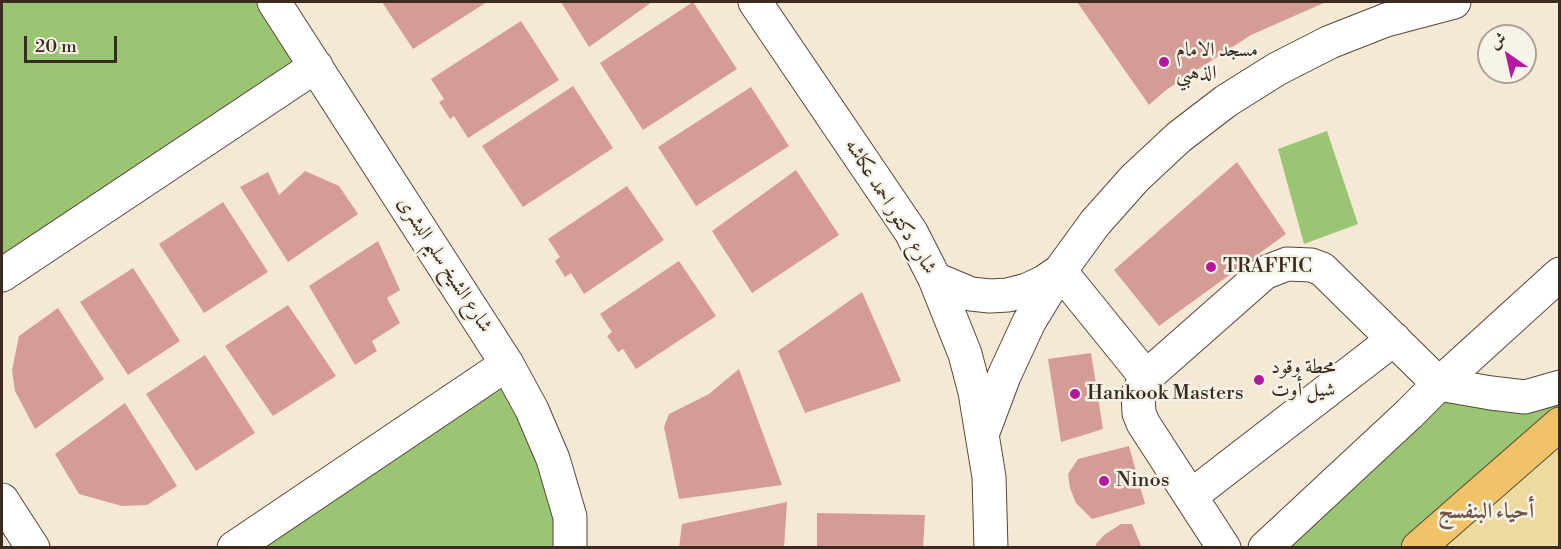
<!DOCTYPE html>
<html>
<head>
<meta charset="utf-8">
<style>
	body { margin:0 }
	#map { position:relative; width:1561px; height:549px; overflow:hidden; background:#f5e9d5; font-family:"Libre Bodoni",Amiri,serif }
	canvas { display:block }
	.frame { position:absolute; inset:0; border:3px solid #3b2a1e; pointer-events:none }
	.north { position:absolute; left:1477px; top:24px; width:60px; height:60px; box-sizing:border-box; background:#f7f3e8; border:2px solid #aca397; border-radius:50%; rotate:326deg; font-size:16px; font-weight:700; line-height:24px; text-align:center; color:#3b2a1e }
	.north::after { content:''; display:block; margin:auto; width:21px; height:27px; background:#b5179e; clip-path:polygon(50% 0,100% 100%,50% 72%,0 100%) }
	.scale { position:absolute; left:24px; top:36px; width:93px; height:27px; box-sizing:border-box; border:3px solid #3b2a1e; border-top:0; padding-left:8px; font-size:18px; line-height:21px; white-space:nowrap; color:#3b2a1e; -webkit-text-stroke:4px #f7f3e8; paint-order:stroke }
</style>
</head>
<body>
<div id="map">
<canvas width="1561" height="549"></canvas>
<div class="frame"></div>
<div class="north">ش</div>
<div class="scale">20 m</div>
</div>
<script>
const ctx = document.querySelector('canvas').getContext('2d');
ctx.lineJoin = 'round';
function fillPath(path, color) {
  ctx.fillStyle = color;
  ctx.fill(path, 'evenodd');
}
function poly(rows) {
  const path = new Path2D();
  for (const r of rows) {
    path.moveTo(r[0], r[1]);
    for (let i = 2; i < r.length; i += 2) path.lineTo(r[i], r[i + 1]);
  }
  return path;
}
function strokePath(path, color, width, dash) {
  ctx.strokeStyle = color;
  ctx.lineWidth = width;
  ctx.lineCap = dash ? 'butt' : 'round';
  ctx.setLineDash(dash || []);
  ctx.stroke(path);
}
function write(font, color, halo, rows, align = 'center') {
  ctx.font = font + ' "Libre Bodoni",Amiri,serif';
  ctx.lineWidth = 5;
  ctx.setLineDash([]);
  ctx.textBaseline = 'middle';
  ctx.strokeStyle = halo;
  ctx.fillStyle = color;
  for (const [text, x, y, turn = 0] of rows) {
    ctx.save();
    ctx.translate(x, y);
    ctx.rotate((+turn || 0) * Math.PI / 180);
    ctx.textAlign = isNaN(turn) ? turn : align;
    if (halo) ctx.strokeText(text, 0, 0);
    ctx.fillText(text, 0, 0);
    ctx.restore();
  }
}
fillPath(poly([
	[2,2,274,2,316,66,2,275],
	[1327,131,1358,224,1304,244,1278,149],
	[507,364,570,547,234,548],
	[1439,384,1559,387,1559,424,1417,547,1265,548]
]), '#9ac673');
fillPath(poly([
	[1559,424,1559,547,1418,547]
]), '#eeda9e');
fillPath(poly([
	[382,2,487,2,413,49],
	[561,2,652,2,589,47],
	[693,2,737,69,643,130,600,63],
	[1077,2,1326,2,1251,35,1166,90,1149,105],
	[521,21,559,80,468,138,454,116,450,119,439,102,444,99,431,79],
	[573,86,613,148,523,207,482,146],
	[751,87,789,146,696,206,658,147],
	[1237,162,1286,234,1159,326,1114,270],
	[796,170,839,235,752,293,712,231],
	[305,171,339,186,358,214,288,262,240,187,268,172,279,195],
	[627,186,664,240,584,294,571,273,565,277,555,261,560,257,548,239],
	[223,202,268,272,204,313,159,244],
	[378,241,400,290,387,298,400,323,372,341,377,351,355,365,309,286],
	[679,261,716,316,636,369,623,349,618,352,607,336,612,332,600,314],
	[133,268,180,341,128,375,80,302],
	[862,292,901,381,805,413,778,351],
	[288,305,336,376,273,416,225,346],
	[58,308,104,379,35,429,15,391,12,370,19,336],
	[1091,353,1103,429,1061,442,1048,359],
	[205,355,255,433,196,471,146,394],
	[739,369,782,485,679,499,664,427,669,414,709,394],
	[125,403,177,486,147,505,122,506,79,494,55,454],
	[1129,446,1145,504,1092,519,1076,503,1070,488,1068,474,1078,459],
	[787,502,784,548,679,548,682,524],
	[817,513,925,515,923,548,817,548],
	[1121,524,1132,524,1142,548,1096,548,1096,544,1104,535]
]), '#d49c94');
const minor = poly([
	[274,2,507,364,532,410,553,459,570,517,570,548],
	[755,2,911,232,935,279,965,354,975,392,989,477,991,548],
	[2,275,316,66],
	[935,279,971,294,990,296,1008,295,1027,290,1044,282,1060,271,1146,377],
	[983,432,1004,376,1029,322,1060,271,1095,223,1135,178,1179,137,1226,101,1277,69,1330,42,1386,20,1454,2],
	[1191,496,1394,339],
	[2,500,33,548],
	[234,548,507,364],
	[1224,548,1143,423,1139,413,1138,394,1146,377,1264,273,1287,264,1311,265,1322,269,1439,384,1560,274],
	[1265,548,1409,414,1439,384,1491,393,1525,397,1560,387]
]);
const major = poly([
	[1418,548,1560,424]
]);
strokePath(minor, '#574739', 35);
strokePath(major, '#574739', 35);
strokePath(minor, '#fff', 33);
strokePath(major, '#f1c369', 33);
for (const [x, y, r, color] of [
	[1164,62,6,"#b5179e"],
	[1211,267,6,"#b5179e"],
	[1259,380,6,"#b5179e"],
	[1075,394,6,"#b5179e"],
	[1104,481,6,"#b5179e"]
]) {
  const dot = new Path2D();
  dot.arc(x, y, r, 0, 2 * Math.PI);
  ctx.fillStyle = color;
  ctx.fill(dot);
  strokePath(dot, '#f7f3e8', 2);
}
write('20px', '#3b2a1e', '#f7f3e8', [
	["مسجد الامام",1176,51],
	["الذهبي",1176,74],
	["TRAFFIC",1223,267],
	["محطة وقود",1271,368],
	["شيل أوت",1271,391],
	["Hankook Masters",1087,394],
	["Ninos",1116,481]
], 'left');
write('20px', '#3b2a1e', '#f7f3e8', [
	["شارع دكتور احمد عكاشه",890,207,58],
	["شارع الشيخ سليم البشرى",444,265,57]
]);
write('bold 22px', '#715247', '#f7f3e8', [
	["أحياء البنفسج",1486,513]
]);
</script>
</body>
</html>
